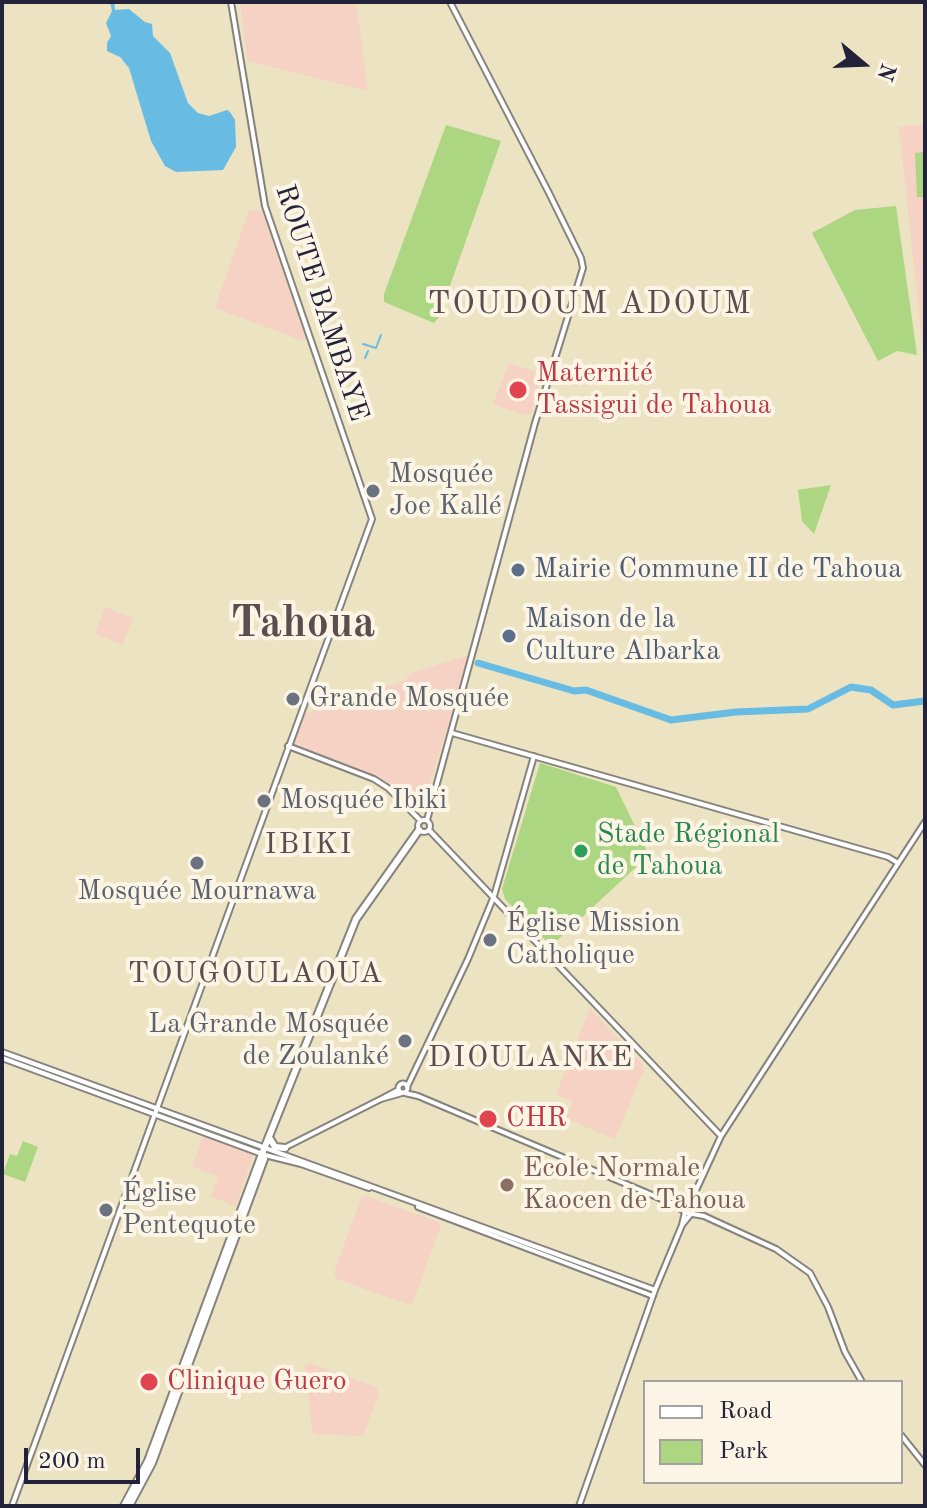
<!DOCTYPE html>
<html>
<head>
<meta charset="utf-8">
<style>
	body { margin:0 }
	#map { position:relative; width:927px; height:1508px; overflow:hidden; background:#ebe3c2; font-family:"Old Standard TT",serif }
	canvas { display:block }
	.frame { position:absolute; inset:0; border:4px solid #22223b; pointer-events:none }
	.legend { position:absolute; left:643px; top:1380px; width:260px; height:104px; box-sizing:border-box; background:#fcf5e5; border:2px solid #a5a1a1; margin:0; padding:10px 14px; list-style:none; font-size:24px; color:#22223b }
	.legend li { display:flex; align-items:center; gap:16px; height:40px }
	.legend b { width:40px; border:2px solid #a5a1a1 }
	.north { position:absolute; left:823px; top:24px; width:80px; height:80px; -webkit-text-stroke:6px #fcf5e5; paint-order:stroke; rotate:109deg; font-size:22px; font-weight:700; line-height:32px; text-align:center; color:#22223b }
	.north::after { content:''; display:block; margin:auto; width:28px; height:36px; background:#22223b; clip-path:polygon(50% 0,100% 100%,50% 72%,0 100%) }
	.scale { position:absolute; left:24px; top:1448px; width:116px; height:36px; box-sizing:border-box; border:4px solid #22223b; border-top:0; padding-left:10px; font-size:24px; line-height:28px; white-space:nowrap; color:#22223b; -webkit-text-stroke:6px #fcf5e5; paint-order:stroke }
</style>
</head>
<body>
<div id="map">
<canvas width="927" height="1508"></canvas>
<div class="frame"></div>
<ul class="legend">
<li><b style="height:10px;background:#fff"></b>Road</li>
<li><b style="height:22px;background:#acd681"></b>Park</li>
</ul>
<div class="north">N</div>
<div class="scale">200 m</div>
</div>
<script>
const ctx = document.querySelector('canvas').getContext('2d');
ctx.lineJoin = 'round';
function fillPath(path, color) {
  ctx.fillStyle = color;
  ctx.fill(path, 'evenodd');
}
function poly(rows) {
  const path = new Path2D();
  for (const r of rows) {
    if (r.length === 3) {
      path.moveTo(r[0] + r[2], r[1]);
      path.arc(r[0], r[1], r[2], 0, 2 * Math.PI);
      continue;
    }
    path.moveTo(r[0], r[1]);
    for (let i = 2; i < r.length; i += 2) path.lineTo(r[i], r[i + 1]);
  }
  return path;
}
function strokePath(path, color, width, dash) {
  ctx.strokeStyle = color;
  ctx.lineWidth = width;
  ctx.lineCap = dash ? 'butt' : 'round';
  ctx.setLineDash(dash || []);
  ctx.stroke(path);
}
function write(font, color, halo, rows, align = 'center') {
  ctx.font = font + ' "Old Standard TT",serif';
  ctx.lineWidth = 8;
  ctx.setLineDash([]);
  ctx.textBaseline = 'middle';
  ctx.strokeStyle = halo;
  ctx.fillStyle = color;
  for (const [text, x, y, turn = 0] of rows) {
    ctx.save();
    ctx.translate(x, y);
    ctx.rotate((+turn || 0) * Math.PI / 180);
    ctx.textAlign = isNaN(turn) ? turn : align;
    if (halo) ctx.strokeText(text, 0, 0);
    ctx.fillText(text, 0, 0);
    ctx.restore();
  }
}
fillPath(poly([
	[240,2,356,2,368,91,248,61],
	[925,124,925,359,924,360,899,127],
	[249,210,262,210,306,339,301,340,215,308],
	[509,363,534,372,535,381,539,383,531,414,526,416,493,404],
	[105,607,133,618,123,645,95,634],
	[466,656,468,659,424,804,420,804,376,776,293,745,292,741,303,714,406,680,410,673],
	[590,1008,643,1065,644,1069,615,1139,565,1118,573,1101,556,1094],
	[203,1135,254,1153,236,1206,211,1197,218,1176,192,1167],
	[365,1196,437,1221,441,1225,413,1302,407,1304,337,1279,334,1273,361,1198],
	[310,1363,376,1387,379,1394,363,1436,315,1434,312,1431,305,1366]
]), '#f5d2c3');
fillPath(poly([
	[446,125,501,141,439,317,434,323,384,302,384,294],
	[925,152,925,197,917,197,915,153],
	[896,206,917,355,897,351,878,361,812,233,855,210],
	[831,485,814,534,802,521,798,490],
	[540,763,616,787,649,855,551,946,505,899,502,889],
	[23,1141,38,1147,25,1182,3,1174,10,1154,17,1156]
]), '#acd681');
fillPath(poly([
	[110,2,114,2,115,10,129,9,145,22,152,24,153,36,170,53,188,103,198,113,209,116,227,110,230,112,235,120,236,147,223,170,176,172,165,166,151,141,129,68,120,57,107,51,107,43,111,36,106,23,112,11]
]), '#68bce4');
strokePath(poly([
	[363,344,376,348,381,335],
	[365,358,368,351]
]), '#68bce4', 2);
strokePath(poly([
	[478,663,574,691,586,690,671,720,736,712,808,709,851,687,871,690,893,705,925,701]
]), '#68bce4', 7);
const minor = poly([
	[452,733,888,857,898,863],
	[288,746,374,779,388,788,420,820],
	[424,826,6],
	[427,820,535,423,583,268,581,258,548,191,450,2],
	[429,830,721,1136],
	[2,1052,655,1290],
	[2,1058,265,1155,301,1164,369,1188],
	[403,1088,4.5],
	[407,1087,468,959,494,896,534,756],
	[405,1093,418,1096,671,1203,687,1213,704,1216,776,1249,810,1273,828,1307,845,1352,862,1382],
	[383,1098,398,1090],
	[284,1148,381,1099,402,1093],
	[673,1203,689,1204,692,1199,721,1136,925,822],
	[418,1207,653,1296],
	[682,1225,685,1212],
	[901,1435,925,1465],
	[12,1506,372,519,265,206,231,2],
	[579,1506,655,1290,682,1225,694,1210,692,1205,687,1204]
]);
const major = poly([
	[270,1139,275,1147,285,1148],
	[124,1506,148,1461,262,1154,356,919,419,830],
	[129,1506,152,1463,264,1159]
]);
strokePath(minor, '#86827e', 8);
strokePath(major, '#86827e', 10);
strokePath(minor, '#fff', 4);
strokePath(major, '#fff', 6);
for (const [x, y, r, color] of [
	[518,390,10,"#e0444e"],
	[373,491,8,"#6b7280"],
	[518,570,8,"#5c6f8a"],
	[509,636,8,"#5c6f8a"],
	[293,699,8,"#6b7280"],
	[264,801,8,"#6b7280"],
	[581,851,8,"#2e9e5b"],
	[197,863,8,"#6b7280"],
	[490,940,8,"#6b7280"],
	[405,1041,8,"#6b7280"],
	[488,1119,10,"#e0444e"],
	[507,1185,8,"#8d6e63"],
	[106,1210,8,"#6b7280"],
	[149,1382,10,"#e0444e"]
]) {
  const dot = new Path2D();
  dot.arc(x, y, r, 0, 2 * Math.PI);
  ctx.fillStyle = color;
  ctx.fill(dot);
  strokePath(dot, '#fcf5e5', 3);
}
write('28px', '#22223b', '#fcf5e5', [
	["ROUTE BAMBAYE",321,303,72]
]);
write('28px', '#be3a42', '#fcf5e5', [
	["Maternité",536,374],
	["Tassigui de Tahoua",536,406],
	["CHR",506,1119],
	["Clinique Guero",167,1382]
], 'left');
write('28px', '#5b616d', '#fcf5e5', [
	["Mosquée",389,475],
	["Joe Kallé",389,507],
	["Grande Mosquée",309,699],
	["Mosquée Ibiki",280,801],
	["Mosquée Mournawa",197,892,"center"],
	["Église Mission",506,924],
	["Catholique",506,956],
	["La Grande Mosquée",389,1025,"right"],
	["de Zoulanké",389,1057,"right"],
	["Église",122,1194],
	["Pentequote",122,1226]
], 'left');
write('28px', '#4e5e75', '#fcf5e5', [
	["Mairie Commune II de Tahoua",534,570],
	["Maison de la",525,620],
	["Culture Albarka",525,652]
], 'left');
write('28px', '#27864d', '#fcf5e5', [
	["Stade Régional",597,835],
	["de Tahoua",597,867]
], 'left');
write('28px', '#785e54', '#fcf5e5', [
	["Ecole Normale",523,1169],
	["Kaocen de Tahoua",523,1201]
], 'left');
ctx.letterSpacing = '2px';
write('30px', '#5c4d4f', '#fcf5e5', [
	["IBIKI",309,845],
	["TOUGOULAOUA",256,974],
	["DIOULANKE",531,1058]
]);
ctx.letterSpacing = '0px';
ctx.letterSpacing = '2px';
write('32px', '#5c4d4f', '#fcf5e5', [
	["TOUDOUM ADOUM",590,305]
]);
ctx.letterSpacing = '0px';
write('bold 44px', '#5c4d4f', '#fcf5e5', [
	["Tahoua",303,624]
]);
</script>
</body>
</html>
